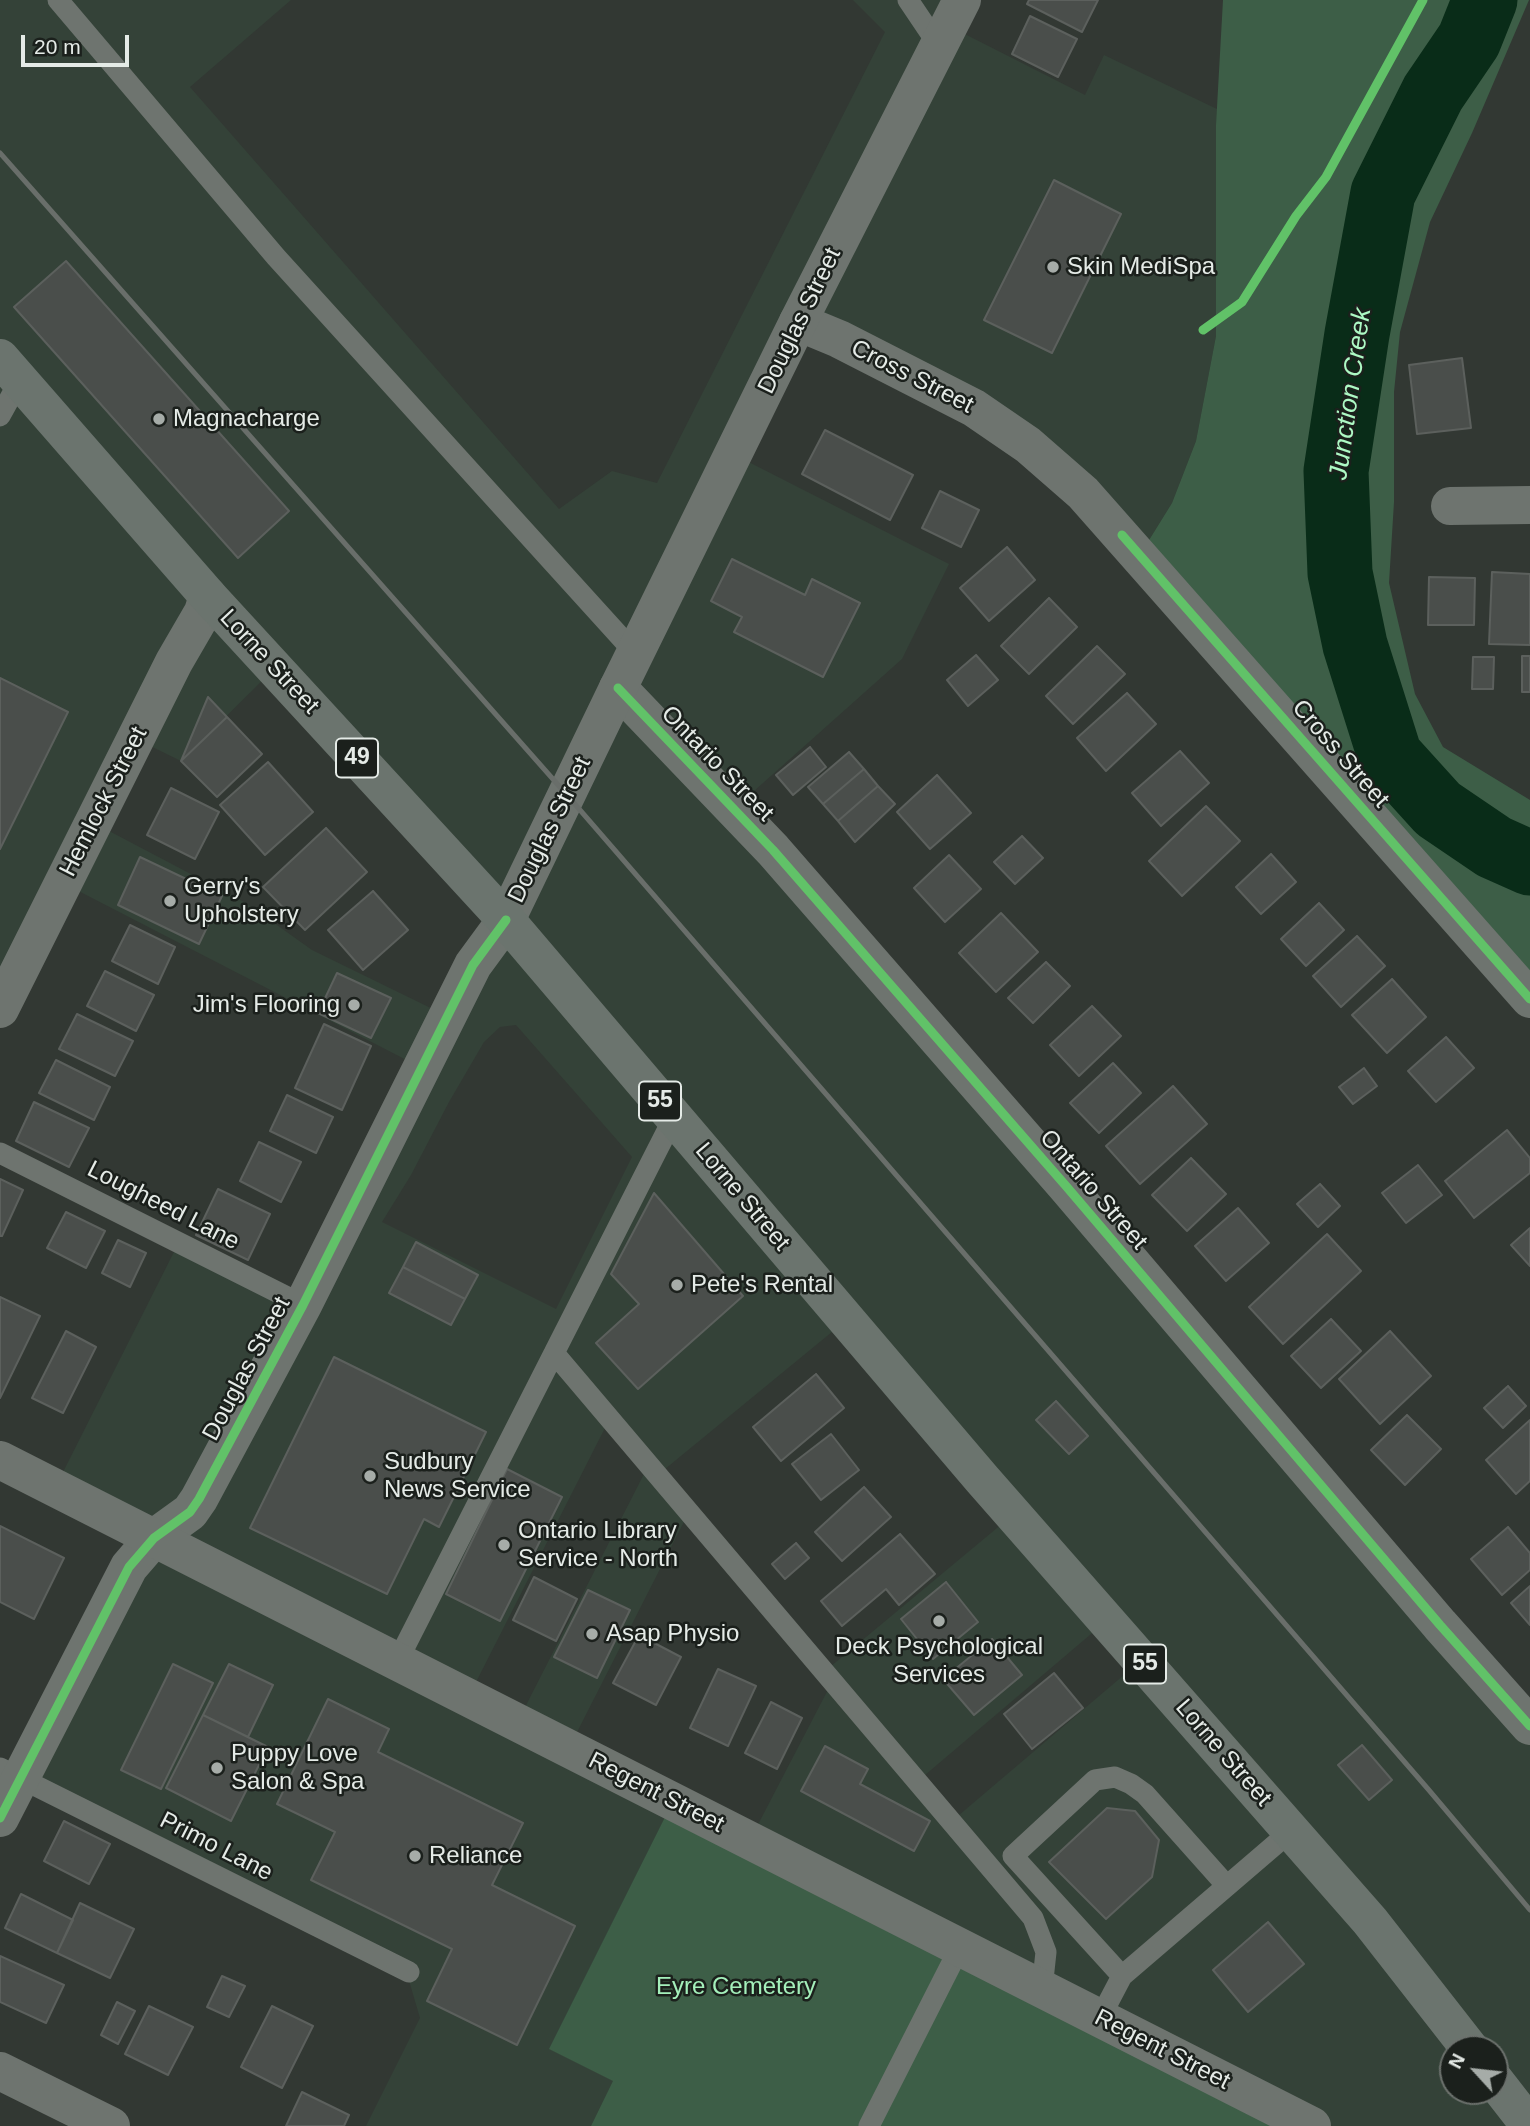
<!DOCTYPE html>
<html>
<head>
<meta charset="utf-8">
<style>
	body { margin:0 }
	#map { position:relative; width:1530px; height:2126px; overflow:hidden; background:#323833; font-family:Helvetica,sans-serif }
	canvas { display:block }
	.north { position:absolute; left:1439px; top:2035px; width:70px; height:70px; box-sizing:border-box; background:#1b201c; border:2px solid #6c716d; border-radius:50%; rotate:297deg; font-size:19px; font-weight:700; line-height:28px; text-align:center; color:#e5ebe7 }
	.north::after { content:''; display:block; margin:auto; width:24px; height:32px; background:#a6aca8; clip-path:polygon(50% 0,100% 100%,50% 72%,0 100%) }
	.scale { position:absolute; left:21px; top:35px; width:108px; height:32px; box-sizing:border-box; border:4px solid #e5ebe7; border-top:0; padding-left:9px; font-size:21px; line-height:24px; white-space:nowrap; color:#e5ebe7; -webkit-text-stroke:5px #1b201c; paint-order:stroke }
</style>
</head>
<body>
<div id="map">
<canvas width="1530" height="2126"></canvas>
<div class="north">N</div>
<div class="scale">20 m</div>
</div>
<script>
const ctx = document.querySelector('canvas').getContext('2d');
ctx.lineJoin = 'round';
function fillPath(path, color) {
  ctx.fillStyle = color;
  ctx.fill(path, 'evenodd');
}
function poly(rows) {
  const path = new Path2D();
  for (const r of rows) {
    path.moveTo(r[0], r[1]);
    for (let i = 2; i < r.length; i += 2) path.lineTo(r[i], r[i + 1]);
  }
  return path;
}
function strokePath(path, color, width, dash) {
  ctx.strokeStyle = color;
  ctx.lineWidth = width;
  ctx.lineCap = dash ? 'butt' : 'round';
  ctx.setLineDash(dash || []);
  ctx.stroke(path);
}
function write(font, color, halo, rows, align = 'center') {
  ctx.font = font + ' Helvetica,sans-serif';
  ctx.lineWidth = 5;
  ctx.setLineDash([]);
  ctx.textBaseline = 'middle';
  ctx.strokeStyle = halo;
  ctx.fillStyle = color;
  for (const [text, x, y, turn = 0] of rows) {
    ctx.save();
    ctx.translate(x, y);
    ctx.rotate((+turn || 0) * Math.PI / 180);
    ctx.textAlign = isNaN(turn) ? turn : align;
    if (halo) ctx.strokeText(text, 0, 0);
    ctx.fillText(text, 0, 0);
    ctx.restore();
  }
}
fillPath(poly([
	[0,0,291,0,190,87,559,509,612,471,657,483,885,32,853,0,960,0,947,25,1085,95,1104,55,1217,109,1216,336,1196,441,1172,503,1141,553,1087,493,797,319,731,453,949,564,902,659,735,808,1530,1722,1530,2126,1318,2126,751,1838,832,1682,824,1672,1015,1513,849,1318,659,1474,690,1510,570,1746,674,1799,550,2049,614,2081,591,2126,366,2126,420,2018,407,1974,17,1779,153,1535,56,1486,180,1240,301,1302,420,1067,61,882,0,1002],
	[277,666,505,915,445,1015,312,950,246,903,92,822,134,738,181,761],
	[516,1025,632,1157,556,1309,382,1222,411,1175,449,1102,484,1042,500,1027],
	[608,1422,647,1468,519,1719,470,1694],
	[1104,1623,1138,1663,952,1821,918,1781],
	[1453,2049,1495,2049,1495,2091,1453,2091]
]), '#344238');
fillPath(poly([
	[1223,0,1529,0,1472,133,1430,222,1400,332,1394,392,1394,502,1389,583,1415,694,1443,747,1530,800,1530,994,1141,553,1172,503,1196,441,1216,336,1216,125],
	[674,1799,1318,2126,591,2126,613,2081,549,2049]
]), '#3d5e47');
strokePath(poly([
	[1485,0,1469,40,1433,93,1383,193,1357,334,1336,471,1340,573,1355,645,1390,756,1438,809,1494,847,1530,863]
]), '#092c18', 65);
const building = poly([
	[1029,0,1098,0,1082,32,1027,4,1029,0],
	[1030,16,1077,39,1058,77,1012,54,1030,16],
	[1054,180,1121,214,1052,353,984,320,1054,180],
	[66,261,289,511,238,558,14,307,66,261],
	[1462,358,1471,428,1417,434,1409,365,1462,358],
	[825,430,913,475,890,520,802,474,825,430],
	[940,491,979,510,961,547,922,528,940,491],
	[1007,547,1035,580,989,621,960,588,1007,547],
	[732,559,805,595,812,579,860,603,823,677,734,632,742,617,711,601,732,559],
	[1492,572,1530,574,1530,645,1489,644,1492,572],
	[1429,577,1475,578,1474,625,1428,625,1429,577],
	[1049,598,1077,627,1029,674,1001,646,1049,598],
	[1097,646,1125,674,1073,724,1046,696,1097,646],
	[976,655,998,680,968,706,947,680,976,655],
	[1522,656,1530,656,1530,692,1522,692,1522,656],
	[1473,657,1494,657,1493,689,1472,689,1473,657],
	[0,678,68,712,0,849,0,678],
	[1127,693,1156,724,1106,771,1077,738,1127,693],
	[208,697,227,717,181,761,208,697],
	[227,717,262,754,217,797,181,761,227,717],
	[810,747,826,767,793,795,776,775,810,747],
	[1180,751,1209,783,1161,826,1132,793,1180,751],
	[849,752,864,769,823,804,808,787,849,752],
	[268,762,313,812,265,855,220,805,268,762],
	[864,769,878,786,838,821,823,804,864,769],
	[937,775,971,813,930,849,897,812,937,775],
	[878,786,895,804,855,842,838,821,878,786],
	[171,788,219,812,195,859,147,835,171,788],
	[1206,806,1240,841,1182,896,1149,861,1206,806],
	[326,828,367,872,305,930,263,887,326,828],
	[1022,836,1043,858,1015,884,994,862,1022,836],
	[1271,854,1296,882,1261,914,1236,887,1271,854],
	[949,855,981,889,945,922,914,888,949,855],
	[140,857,222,896,199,944,118,905,140,857],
	[373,891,408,930,363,970,328,930,373,891],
	[1319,903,1344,930,1306,966,1281,939,1319,903],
	[1001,913,1038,952,996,992,959,953,1001,913],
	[130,925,175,947,158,984,112,961,130,925],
	[1357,936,1385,966,1341,1007,1313,976,1357,936],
	[1046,962,1070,986,1033,1023,1008,998,1046,962],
	[105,971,154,995,136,1031,87,1006,105,971],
	[337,973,391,998,371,1038,318,1013,337,973],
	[1392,979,1426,1017,1387,1053,1352,1015,1392,979],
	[1092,1006,1121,1036,1079,1076,1050,1045,1092,1006],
	[77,1014,133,1041,115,1076,59,1049,77,1014],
	[324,1024,371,1046,342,1110,295,1088,324,1024],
	[1446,1037,1474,1068,1436,1102,1408,1071,1446,1037],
	[56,1060,110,1087,94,1120,39,1093,56,1060],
	[1113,1063,1141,1093,1099,1133,1070,1103,1113,1063],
	[1364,1068,1377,1086,1353,1104,1339,1087,1364,1068],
	[1173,1086,1207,1124,1140,1184,1106,1146,1173,1086],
	[287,1095,333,1117,316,1153,270,1131,287,1095],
	[34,1102,89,1128,69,1167,16,1141,34,1102],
	[1507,1130,1530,1158,1530,1173,1474,1218,1445,1181,1507,1130],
	[259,1142,301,1162,281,1202,240,1181,259,1142],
	[1191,1158,1226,1194,1187,1231,1152,1195,1191,1158],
	[1418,1165,1442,1195,1406,1223,1382,1193,1418,1165],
	[0,1179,23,1190,2,1236,0,1236,0,1179],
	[1320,1184,1340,1206,1318,1227,1297,1204,1320,1184],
	[218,1189,270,1214,248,1260,196,1235,218,1189],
	[654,1193,743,1296,638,1389,596,1343,639,1304,611,1274,654,1193],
	[1238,1208,1269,1243,1226,1281,1195,1246,1238,1208],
	[66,1212,105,1231,86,1268,47,1248,66,1212],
	[1530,1228,1530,1266,1511,1245,1530,1228],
	[1327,1234,1361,1271,1283,1344,1249,1307,1327,1234],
	[118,1240,146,1253,130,1287,102,1273,118,1240],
	[416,1242,478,1275,465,1299,403,1267,416,1242],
	[403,1267,465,1299,451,1325,389,1293,403,1267],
	[0,1297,40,1316,0,1398,0,1297],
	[1331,1319,1361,1351,1321,1388,1291,1356,1331,1319],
	[66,1331,96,1347,63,1413,32,1398,66,1331],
	[1390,1331,1431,1376,1380,1424,1339,1379,1390,1331],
	[334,1357,486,1432,439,1527,424,1519,387,1594,250,1528,334,1357],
	[816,1374,844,1408,781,1461,753,1427,816,1374],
	[1508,1386,1526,1406,1503,1428,1484,1408,1508,1386],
	[1056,1401,1088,1436,1069,1454,1036,1420,1056,1401],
	[1407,1415,1441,1449,1405,1485,1371,1450,1407,1415],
	[1530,1420,1530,1481,1516,1494,1486,1460,1530,1420],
	[831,1434,859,1470,821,1500,792,1464,831,1434],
	[507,1469,562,1497,500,1621,446,1594,507,1469],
	[864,1487,891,1517,842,1561,815,1532,864,1487],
	[0,1526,64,1558,34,1619,0,1602,0,1526],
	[1508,1527,1530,1553,1530,1570,1502,1595,1471,1559,1508,1527],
	[900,1534,935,1574,899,1605,886,1589,842,1626,821,1601,900,1534],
	[796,1543,809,1558,785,1579,772,1564,796,1543],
	[534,1577,577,1599,556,1641,513,1620,534,1577],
	[946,1582,978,1622,933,1659,901,1619,946,1582],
	[1530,1586,1530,1625,1511,1603,1530,1586],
	[588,1590,630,1610,597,1678,554,1657,588,1590],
	[639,1635,681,1657,656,1705,613,1683,639,1635],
	[992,1639,1022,1675,974,1715,943,1679,992,1639],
	[173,1664,213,1683,161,1789,121,1770,173,1664],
	[229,1664,273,1685,248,1737,203,1715,229,1664],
	[718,1669,756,1686,728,1746,690,1728,718,1669],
	[1054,1673,1083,1708,1032,1749,1004,1714,1054,1673],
	[328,1699,389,1729,378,1752,523,1823,492,1885,575,1926,517,2045,427,2001,452,1949,311,1880,335,1832,277,1804,328,1699],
	[771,1702,802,1718,777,1769,745,1753,771,1702],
	[203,1715,268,1747,231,1821,166,1788,203,1715],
	[1362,1745,1392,1780,1369,1800,1338,1765,1362,1745],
	[825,1746,868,1769,860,1784,930,1821,914,1851,801,1791,825,1746],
	[1107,1808,1135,1811,1159,1840,1152,1877,1106,1919,1049,1862,1107,1808],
	[64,1821,110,1844,89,1884,44,1861,64,1821],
	[21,1894,73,1920,57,1953,5,1928,21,1894],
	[80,1903,134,1929,110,1978,57,1953,80,1903],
	[1268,1922,1304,1964,1248,2012,1213,1970,1268,1922],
	[0,1956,64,1985,46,2023,0,2002,0,1956],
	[222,1976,245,1986,229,2017,207,2007,222,1976],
	[117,2002,135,2011,118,2044,101,2035,117,2002],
	[149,2006,193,2027,168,2075,125,2054,149,2006],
	[272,2006,313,2026,282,2088,241,2067,272,2006],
	[302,2092,349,2115,344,2126,286,2126,302,2092]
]);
fillPath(building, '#4a4e4b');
strokePath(building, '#5c605d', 2);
strokePath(poly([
	[58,0,276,257,635,653],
	[908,0,939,46],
	[0,416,20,380],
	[0,1153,303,1305],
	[554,1353,1033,1918,1046,1952,1042,1989],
	[397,1662,674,1117],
	[0,1768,409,1972],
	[1122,1976,1013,1856,1095,1780,1115,1777,1131,1784,1145,1794,1227,1886],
	[1100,2018,1122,1976,1291,1831],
	[869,2126,960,1947]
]), '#6e746f', 21);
strokePath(poly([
	[798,322,839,339,974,408,1028,445,1083,493,1530,999],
	[1450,506,1530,505],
	[618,688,773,850,1066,1186,1440,1625,1530,1726],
	[0,1009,174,662,203,612,208,596],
	[0,2071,111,2126]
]), '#6e746f', 38);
strokePath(poly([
	[0,1818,129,1567,154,1538,190,1512,199,1499,303,1305,473,965,506,920]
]), '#6e746f', 38);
strokePath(poly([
	[506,920,618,688,798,322,962,0],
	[0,1460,1312,2126]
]), '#6e746f', 38);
strokePath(poly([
	[0,358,208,596,506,920,982,1479,1370,1921,1470,2049],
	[1495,2081,1530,2126]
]), '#6b746e', 38);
strokePath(poly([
	[0,153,567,795,1428,1789,1530,1910]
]), '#696e6a', 5);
strokePath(poly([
	[1203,330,1242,302,1296,216,1326,177,1423,0],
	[1122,535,1530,999],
	[618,688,773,850,1066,1186,1440,1625,1530,1726],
	[0,1818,129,1567,154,1538,190,1512,199,1499,303,1305,473,965,506,920]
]), '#61c268', 9);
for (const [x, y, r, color] of [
	[1053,267,7,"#a6aca8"],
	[159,419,7,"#a6aca8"],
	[170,901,7,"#a6aca8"],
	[354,1005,7,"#a6aca8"],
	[677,1285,7,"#a6aca8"],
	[370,1476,7,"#a6aca8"],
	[504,1545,7,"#a6aca8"],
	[939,1621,7,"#a6aca8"],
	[592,1634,7,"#a6aca8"],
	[217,1768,7,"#a6aca8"],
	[415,1856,7,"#a6aca8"]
]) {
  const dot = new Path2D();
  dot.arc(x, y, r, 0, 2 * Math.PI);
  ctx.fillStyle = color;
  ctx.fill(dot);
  strokePath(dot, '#1b201c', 2.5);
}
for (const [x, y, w] of [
	[357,758,42],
	[660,1101,42],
	[1145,1664,42]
]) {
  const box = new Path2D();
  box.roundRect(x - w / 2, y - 19.5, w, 39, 5);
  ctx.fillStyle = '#1b201c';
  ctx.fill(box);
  strokePath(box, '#e5ebe7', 2);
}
write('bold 23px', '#e5ebe7', null, [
	["49",357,758],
	["55",660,1101],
	["55",1145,1664]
]);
write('24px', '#e5ebe7', '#1b201c', [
	["Skin MediSpa",1067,267],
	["Magnacharge",173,419],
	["Gerry's",184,887],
	["Upholstery",184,915],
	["Jim's Flooring",340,1005,"right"],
	["Pete's Rental",691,1285],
	["Sudbury",384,1462],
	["News Service",384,1490],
	["Ontario Library",518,1531],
	["Service - North",518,1559],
	["Asap Physio",606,1634],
	["Deck Psychological",939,1647,"center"],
	["Services",939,1675,"center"],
	["Puppy Love",231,1754],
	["Salon & Spa",231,1782],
	["Reliance",429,1856]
], 'left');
write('24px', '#e5ebe7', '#1b201c', [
	["Douglas Street",800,321,-64],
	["Cross Street",912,377,27],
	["Lorne Street",269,662,47],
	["Cross Street",1340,754,49],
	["Ontario Street",717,764,46],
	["Hemlock Street",104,802,-63],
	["Douglas Street",550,830,-64],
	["Ontario Street",1093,1190,49],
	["Lorne Street",742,1197,50],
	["Lougheed Lane",163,1206,27],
	["Douglas Street",247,1369,-62],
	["Lorne Street",1223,1753,49],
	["Regent Street",656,1793,27],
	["Primo Lane",216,1847,27],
	["Regent Street",1162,2050,27]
]);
write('24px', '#a4f0bb', '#1b201c', [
	["Eyre Cemetery",736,1987]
]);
write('italic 26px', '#adf9c4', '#1b201c', [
	["Junction Creek",1351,394,-82]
]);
</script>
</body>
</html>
